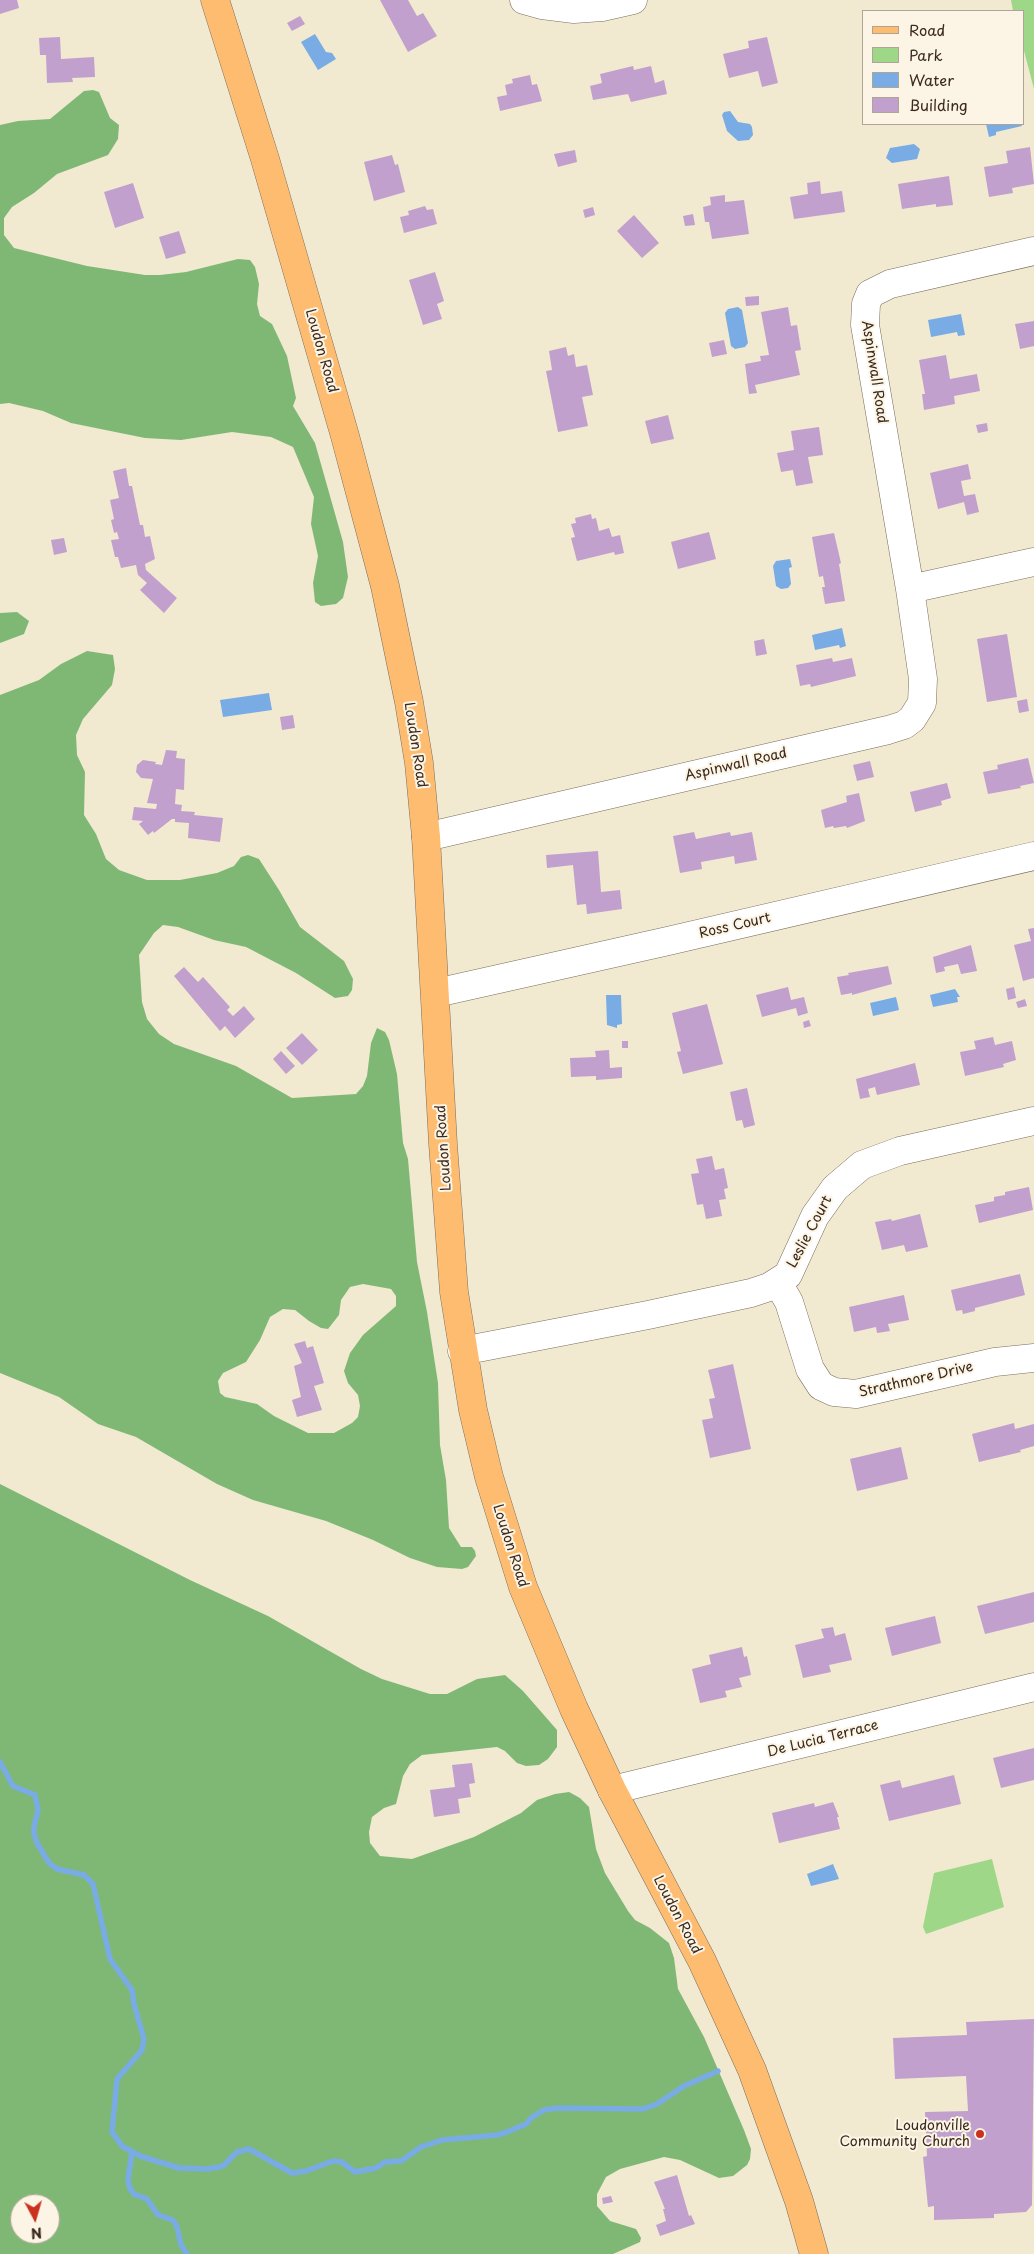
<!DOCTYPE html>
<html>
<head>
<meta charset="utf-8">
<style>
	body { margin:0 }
	#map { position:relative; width:1034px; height:2254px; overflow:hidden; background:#f1ead0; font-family:"Playpen Sans",sans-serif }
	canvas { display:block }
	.legend { position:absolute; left:862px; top:10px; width:162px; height:115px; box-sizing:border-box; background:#fcf5e5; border:1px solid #afa495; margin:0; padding:6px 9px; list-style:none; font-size:15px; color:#3b2a1e }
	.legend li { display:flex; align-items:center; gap:10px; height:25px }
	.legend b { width:25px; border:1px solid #afa495 }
	.north { position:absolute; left:10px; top:2194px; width:50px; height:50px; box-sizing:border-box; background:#fcf5e5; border:1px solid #afa495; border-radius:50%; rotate:174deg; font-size:14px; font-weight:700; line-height:20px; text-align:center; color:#3b2a1e }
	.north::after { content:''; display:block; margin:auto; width:18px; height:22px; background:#c8321e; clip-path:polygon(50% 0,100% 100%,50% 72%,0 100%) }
</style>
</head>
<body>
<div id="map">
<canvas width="1034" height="2254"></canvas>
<ul class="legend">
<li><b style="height:6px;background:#febc70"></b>Road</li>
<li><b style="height:14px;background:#9fd789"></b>Park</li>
<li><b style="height:14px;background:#79abe5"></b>Water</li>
<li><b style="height:14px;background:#c1a0cd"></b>Building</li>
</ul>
<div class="north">N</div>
</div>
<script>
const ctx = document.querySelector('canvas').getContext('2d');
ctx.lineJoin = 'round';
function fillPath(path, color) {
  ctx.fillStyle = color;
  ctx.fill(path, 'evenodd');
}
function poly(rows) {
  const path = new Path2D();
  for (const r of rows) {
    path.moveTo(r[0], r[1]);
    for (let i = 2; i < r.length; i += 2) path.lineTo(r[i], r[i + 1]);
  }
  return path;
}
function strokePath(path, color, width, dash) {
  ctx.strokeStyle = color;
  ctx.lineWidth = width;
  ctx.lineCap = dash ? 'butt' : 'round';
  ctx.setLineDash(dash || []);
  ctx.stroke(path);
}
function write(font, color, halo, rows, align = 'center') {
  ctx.font = font + ' "Playpen Sans",sans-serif';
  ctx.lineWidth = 4;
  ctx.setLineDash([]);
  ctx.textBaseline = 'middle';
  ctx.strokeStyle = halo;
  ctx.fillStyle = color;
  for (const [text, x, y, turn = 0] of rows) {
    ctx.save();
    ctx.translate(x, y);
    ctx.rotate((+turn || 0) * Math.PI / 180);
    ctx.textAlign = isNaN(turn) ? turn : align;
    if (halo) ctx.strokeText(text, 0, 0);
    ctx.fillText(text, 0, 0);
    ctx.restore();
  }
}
fillPath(poly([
	[1011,0,1034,0,1034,89,1023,47,1023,11,1013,11],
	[992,1859,1004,1907,926,1934,923,1927,934,1873]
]), '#9fd789');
fillPath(poly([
	[93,90,99,92,110,118,119,125,118,139,108,155,57,174,34,193,12,207,4,218,4,235,14,248,87,266,145,275,160,275,186,272,238,259,250,260,255,267,259,284,257,304,260,316,272,324,287,356,296,398,293,406,315,443,343,542,348,577,343,598,336,604,321,606,315,602,313,583,318,556,311,524,314,497,293,447,271,437,232,432,181,440,145,438,71,423,43,411,9,403,0,404,0,125,18,121,50,119,84,91],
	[17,612,29,621,24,634,0,643,0,613],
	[87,651,113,655,115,669,112,685,83,719,76,735,77,755,85,772,84,815,96,834,106,859,119,870,147,880,180,880,217,873,234,866,241,857,248,855,259,859,279,890,300,927,344,961,353,979,352,990,348,996,335,998,296,973,246,947,214,940,178,927,163,925,154,933,139,955,142,1002,147,1019,159,1034,174,1044,236,1066,292,1098,356,1094,363,1086,367,1076,371,1043,377,1028,385,1032,389,1040,397,1074,403,1143,408,1159,417,1262,427,1312,438,1383,440,1445,446,1480,449,1528,461,1547,472,1547,475,1551,476,1556,468,1567,462,1569,437,1567,410,1558,373,1540,326,1521,253,1500,217,1484,136,1437,98,1424,59,1397,0,1373,0,695,39,680,61,664],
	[363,1284,391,1289,396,1296,396,1306,363,1335,350,1353,344,1371,348,1383,358,1395,360,1406,358,1417,352,1423,334,1433,308,1433,274,1416,257,1404,225,1397,220,1393,218,1381,223,1373,246,1362,260,1340,270,1317,283,1309,295,1310,309,1321,321,1328,328,1329,339,1315,341,1300,350,1287],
	[0,1484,190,1580,268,1616,361,1669,382,1679,430,1694,447,1694,477,1679,505,1675,523,1691,557,1730,557,1747,548,1759,539,1765,526,1766,517,1763,505,1751,497,1747,422,1755,410,1764,403,1776,396,1804,384,1808,372,1817,369,1832,370,1843,380,1856,412,1859,474,1837,521,1813,537,1800,555,1794,569,1792,580,1798,589,1807,596,1849,605,1873,628,1911,635,1920,650,1928,669,1943,674,1958,678,1989,704,2037,744,2130,751,2149,750,2159,747,2165,733,2176,719,2178,680,2160,664,2157,620,2169,606,2177,597,2194,597,2206,610,2221,636,2229,641,2238,640,2242,613,2254,0,2254],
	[20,2204,50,2204,50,2234,20,2234]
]), '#7fb875');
fillPath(poly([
	[315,34,326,52,332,53,336,59,318,70,301,42],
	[730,111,738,122,750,124,752,127,753,135,749,140,738,141,727,131,722,115,724,112],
	[986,124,1021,124,1022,126,996,132,996,135,989,137],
	[914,144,920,149,917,159,892,163,886,158,890,148],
	[738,307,742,310,748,343,745,347,735,349,731,346,725,313,728,309],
	[961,314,965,335,958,336,957,332,931,337,928,320],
	[790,559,792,567,789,568,791,584,788,588,781,589,776,586,773,566,776,561],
	[842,628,846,646,840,648,839,645,815,650,812,635],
	[269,693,272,710,223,717,220,700],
	[955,989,960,997,957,997,958,1002,933,1007,930,995],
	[606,995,621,995,622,1024,617,1025,617,1028,607,1025],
	[896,997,899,1010,873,1016,870,1003],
	[833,1864,839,1879,811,1886,807,1874]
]), '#79abe5');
strokePath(poly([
	[0,1762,13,1786,35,1795,38,1810,34,1827,34,1834,37,1843,49,1863,57,1869,84,1875,93,1884,110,1959,132,1990,134,2004,144,2039,142,2050,137,2056,117,2079,112,2132,122,2146,140,2156,179,2168,208,2169,223,2166,237,2152,249,2149,292,2173,306,2171,333,2161,342,2162,355,2172,376,2168,385,2162,401,2161,421,2147,442,2140,497,2135,507,2132,526,2124,531,2118,544,2110,557,2108,643,2109,657,2104,684,2086,718,2071],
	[132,2152,128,2179,130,2189,134,2194,147,2199,158,2215,173,2220,177,2227,181,2245,187,2254]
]), '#79abe5', 5.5);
fillPath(poly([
	[0,0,17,0,19,8,0,14],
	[380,0,408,0,417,16,423,13,437,36,408,52],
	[300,16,305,24,292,31,287,23],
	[60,37,61,59,94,57,95,77,72,78,73,82,47,83,46,55,40,55,39,38],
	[767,37,778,83,762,87,758,71,729,78,723,54,749,48,748,41],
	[633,66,634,70,651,66,655,83,664,80,667,94,631,102,628,94,593,100,590,86,602,83,600,74],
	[530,75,532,85,537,84,542,101,500,111,497,97,507,95,505,85,513,83,512,79],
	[1030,147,1034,184,1012,188,1013,193,989,197,984,167,1008,163,1006,151],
	[575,150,577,162,558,167,554,154],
	[392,155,395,165,398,164,405,192,374,201,364,162],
	[949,176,953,205,936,207,936,204,902,209,898,184],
	[820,181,821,194,842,191,845,212,794,219,790,197,808,194,807,183],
	[133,183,144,218,115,228,104,192],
	[725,195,725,202,744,200,749,234,712,239,709,222,705,222,703,207,711,205,710,197],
	[425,206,427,210,433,209,437,224,404,233,400,217,409,215,408,211],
	[593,207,595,215,585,218,583,210],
	[693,214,695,225,685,226,683,216],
	[634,215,659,243,642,258,617,231],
	[179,231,186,253,166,259,159,237],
	[435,272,444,301,437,304,442,319,423,325,409,280],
	[759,296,759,305,746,306,745,297],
	[788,307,791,326,797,325,801,350,795,351,800,375,755,385,757,393,749,394,745,364,761,361,760,356,769,355,761,312],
	[1034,321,1034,346,1020,349,1015,324],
	[724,340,727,354,712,357,709,343],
	[566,347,568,356,574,354,576,367,587,365,593,395,582,397,588,426,558,432,546,371,552,370,549,351],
	[946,355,950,379,977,374,980,391,954,396,955,404,924,410,922,394,925,394,919,360],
	[668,415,674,439,651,444,645,421],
	[987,423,988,431,978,433,976,425],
	[819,427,823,455,808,457,813,483,796,486,793,470,781,472,777,453,794,450,791,431],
	[968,464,971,479,961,481,964,496,975,494,979,512,967,515,964,502,938,509,930,473],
	[126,468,129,486,132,486,140,525,143,525,145,537,150,536,155,559,145,564,146,570,177,598,164,613,140,590,147,583,138,575,136,565,121,568,118,557,115,557,111,540,119,539,117,532,114,533,111,520,114,519,110,500,119,498,113,471],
	[591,514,592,519,596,518,599,531,609,528,612,537,620,535,624,553,615,555,614,552,577,561,571,538,575,537,571,524,576,523,575,518],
	[709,532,716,559,678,569,671,542],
	[834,533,841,563,839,564,845,601,825,604,822,587,825,587,823,576,819,577,812,537],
	[64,538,67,552,54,555,51,540],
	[1007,634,1017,697,987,702,977,639],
	[764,639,767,654,756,656,754,641],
	[832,658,833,662,852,658,856,676,811,687,810,684,800,686,796,665],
	[1027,699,1029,711,1019,713,1017,701],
	[293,715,295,728,282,730,280,717],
	[166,750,177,751,176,758,185,759,184,790,176,789,175,804,182,805,181,811,195,812,194,815,223,818,220,842,188,838,189,823,175,822,175,819,172,819,154,833,153,831,148,835,139,824,143,821,132,820,134,807,156,809,157,804,147,803,153,779,141,778,136,772,137,765,143,760,156,762,155,764,162,765],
	[1028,758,1034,783,1020,786,1021,788,988,794,983,772,998,769,997,765],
	[870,761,874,777,857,781,853,765],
	[947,783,951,798,941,801,942,805,915,812,910,792],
	[859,793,865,821,847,828,846,826,834,828,833,826,825,828,821,810,847,802,846,796],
	[694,832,696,839,730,832,731,836,752,832,757,860,735,864,734,856,701,862,702,869,680,873,673,836],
	[598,851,601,892,620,890,622,909,587,914,586,904,577,905,573,865,547,868,546,855],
	[1034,928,1034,978,1023,981,1014,945,1031,941,1028,929],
	[971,945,977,971,961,974,958,964,944,967,945,971,936,973,933,957],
	[888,966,892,984,852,995,852,993,841,995,837,977,849,975,848,973],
	[184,967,198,982,203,977,230,1007,227,1010,233,1016,244,1006,255,1019,235,1038,225,1026,220,1031,174,976],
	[788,987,791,1000,804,997,808,1013,798,1016,796,1008,762,1017,756,995],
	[1014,987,1016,998,1008,1000,1006,989],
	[1025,999,1027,1006,1018,1008,1016,1002],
	[707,1004,723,1064,683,1074,677,1052,681,1051,672,1013],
	[809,1020,811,1026,804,1028,803,1022],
	[302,1033,318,1050,302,1065,286,1048],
	[993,1037,995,1045,1012,1041,1016,1060,1003,1064,1004,1067,965,1076,960,1052,976,1049,974,1041],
	[622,1041,628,1041,628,1048,622,1048],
	[609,1050,610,1068,622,1067,622,1078,596,1080,596,1076,571,1077,570,1058,596,1057,595,1051],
	[281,1051,295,1066,286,1074,273,1059],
	[915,1063,920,1085,877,1095,875,1087,868,1089,870,1097,860,1099,856,1079],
	[747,1088,755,1125,744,1128,742,1120,736,1121,730,1092],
	[712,1156,715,1170,724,1168,728,1188,724,1189,726,1199,719,1200,722,1216,706,1219,703,1204,697,1205,691,1174,699,1173,696,1159],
	[1029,1187,1033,1210,979,1223,975,1205,994,1201,994,1197,1005,1195,1005,1192],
	[920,1214,928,1247,906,1252,904,1245,882,1250,875,1222,891,1219,892,1221],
	[1020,1274,1025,1295,975,1308,975,1311,963,1314,962,1310,956,1311,951,1290],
	[904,1295,909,1320,888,1324,890,1331,877,1333,876,1327,854,1332,849,1307],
	[305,1341,307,1348,313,1346,324,1383,314,1386,322,1410,297,1417,292,1400,301,1397,294,1366,302,1363,294,1344],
	[733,1364,751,1449,710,1458,702,1420,713,1418,709,1399,715,1398,708,1370],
	[1014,1423,1015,1429,1034,1424,1034,1446,1020,1450,1021,1452,979,1462,972,1434],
	[901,1447,908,1479,857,1491,850,1459],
	[1034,1592,1034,1622,985,1634,977,1606],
	[935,1616,941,1643,892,1656,885,1628],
	[833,1627,835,1636,845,1633,852,1660,829,1665,831,1672,803,1678,795,1645,824,1638,821,1629],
	[742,1647,744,1657,747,1656,751,1675,739,1678,742,1687,725,1691,727,1697,700,1703,692,1669,711,1664,709,1655],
	[1034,1748,1034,1780,1001,1788,993,1758],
	[472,1763,475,1783,469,1784,471,1797,458,1799,460,1813,434,1817,430,1790,455,1787,452,1765],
	[954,1775,961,1804,889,1821,880,1785,900,1780,902,1788],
	[833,1802,839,1817,837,1817,840,1829,779,1843,772,1813,814,1803,815,1807],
	[1034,2019,1032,2205,1026,2212,994,2214,994,2218,934,2220,934,2206,928,2207,923,2157,927,2156,925,2112,968,2111,966,2076,895,2079,893,2038,967,2035,966,2022],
	[677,2175,689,2216,691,2215,695,2224,660,2236,656,2225,666,2221,663,2209,665,2209,654,2182],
	[611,2196,613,2202,603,2204,602,2198]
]), '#c1a0cd');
const minor = poly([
	[524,0,542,5,574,9,602,7,633,0],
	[910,589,1034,562],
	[426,837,888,730,904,725,912,719,922,703,923,679,910,589,865,325,866,304,870,294,890,284,1034,251],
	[436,993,668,941,1034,856],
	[778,1283,789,1302,810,1369,821,1386,834,1392,856,1394,995,1362,1034,1358],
	[462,1351,648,1315,751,1293,769,1287,788,1275,815,1216,835,1188,862,1165,900,1151,1034,1121],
	[612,1790,1034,1687]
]);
const major = poly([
	[215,0,265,159,345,436,385,586,409,702,419,763,426,837,443,1144,454,1292,473,1410,489,1477,523,1587,574,1709,612,1790,702,1961,752,2070,799,2201,814,2254]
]);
strokePath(minor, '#7b6d5c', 29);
strokePath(major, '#7b6d5c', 29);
strokePath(minor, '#fff', 28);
strokePath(major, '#febc70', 28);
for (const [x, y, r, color] of [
	[980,2134,5,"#c8321e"]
]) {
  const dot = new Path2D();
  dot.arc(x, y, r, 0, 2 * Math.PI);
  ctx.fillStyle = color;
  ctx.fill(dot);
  strokePath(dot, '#fcf5e5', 2);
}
write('14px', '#3b2a1e', '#fcf5e5', [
	["Loudon Road",321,351,74],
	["Aspinwall Road",874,372,81],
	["Loudon Road",415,745,81],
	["Aspinwall Road",736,765,-13],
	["Ross Court",735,926,-13],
	["Loudon Road",444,1148,-94],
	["Leslie Court",810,1232,-62],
	["Strathmore Drive",916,1380,-13],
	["Loudon Road",510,1546,72],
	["De Lucia Terrace",823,1739,-14],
	["Loudon Road",677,1915,62]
]);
write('14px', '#3b2a1e', '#fcf5e5', [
	["Loudonville",970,2126],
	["Community Church",970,2142]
], 'right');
</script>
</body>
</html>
